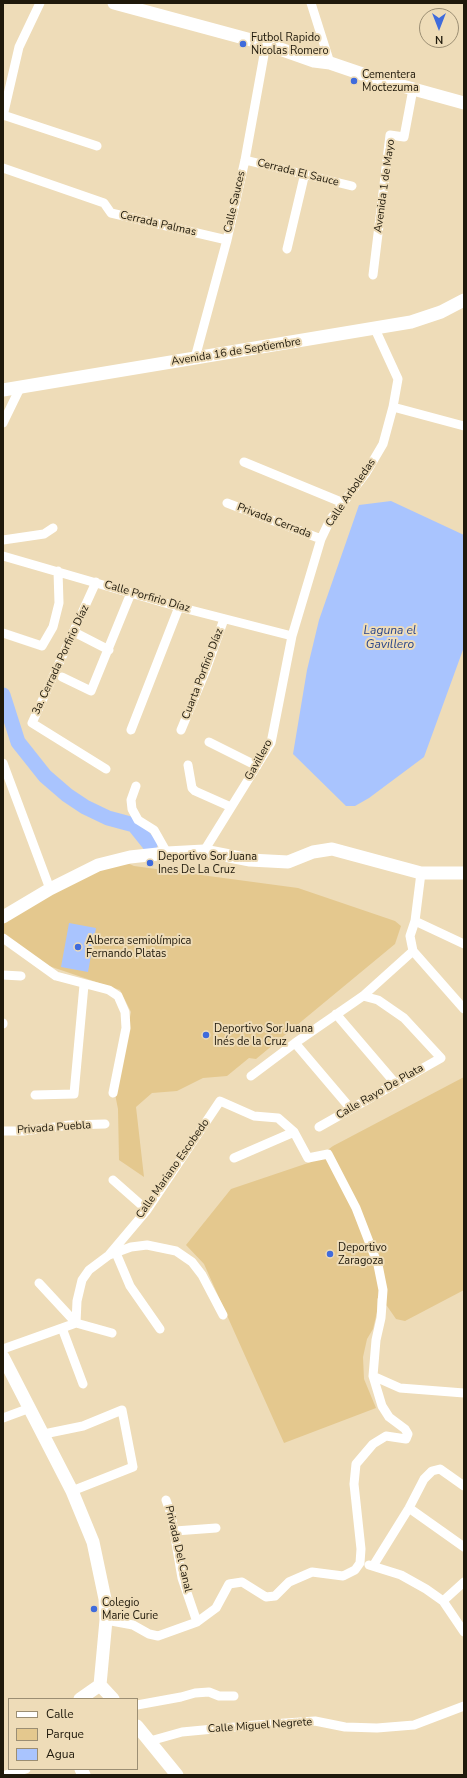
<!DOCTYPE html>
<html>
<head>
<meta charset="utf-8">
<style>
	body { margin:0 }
	#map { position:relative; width:467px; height:1778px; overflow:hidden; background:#eedcb8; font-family:"Nunito Sans",sans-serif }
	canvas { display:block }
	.frame { position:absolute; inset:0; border:4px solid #1f190b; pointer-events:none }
	.legend { position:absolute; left:8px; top:1698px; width:130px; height:72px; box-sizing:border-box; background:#eedcb8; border:1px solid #9b8e73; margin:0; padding:5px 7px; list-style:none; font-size:12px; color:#1f190b }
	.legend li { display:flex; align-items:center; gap:8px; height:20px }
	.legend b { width:20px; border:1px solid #9b8e73 }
	.north { position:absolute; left:419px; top:8px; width:40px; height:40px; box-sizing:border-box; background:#eedcb8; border:1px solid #9b8e73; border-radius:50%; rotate:180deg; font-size:11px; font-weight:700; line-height:16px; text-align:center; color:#1f190b }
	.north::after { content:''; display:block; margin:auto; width:14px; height:18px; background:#3f6bdc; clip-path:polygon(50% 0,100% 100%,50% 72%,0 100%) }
</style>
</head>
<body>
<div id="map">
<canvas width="467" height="1778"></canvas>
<div class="frame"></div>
<ul class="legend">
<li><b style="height:5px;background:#fff"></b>Calle</li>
<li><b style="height:11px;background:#e4c88e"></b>Parque</li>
<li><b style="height:11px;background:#a9c4fe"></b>Agua</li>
</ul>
<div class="north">N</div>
</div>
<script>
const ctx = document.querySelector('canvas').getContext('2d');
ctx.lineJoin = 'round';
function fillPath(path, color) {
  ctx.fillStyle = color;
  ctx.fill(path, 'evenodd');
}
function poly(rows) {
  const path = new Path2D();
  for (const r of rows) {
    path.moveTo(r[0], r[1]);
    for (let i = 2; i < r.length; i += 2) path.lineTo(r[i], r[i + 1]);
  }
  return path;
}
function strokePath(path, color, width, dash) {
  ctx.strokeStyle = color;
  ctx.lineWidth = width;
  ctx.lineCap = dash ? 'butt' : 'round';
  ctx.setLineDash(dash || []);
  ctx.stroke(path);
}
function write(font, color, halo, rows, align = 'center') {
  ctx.font = font + ' "Nunito Sans",sans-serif';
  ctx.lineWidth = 4;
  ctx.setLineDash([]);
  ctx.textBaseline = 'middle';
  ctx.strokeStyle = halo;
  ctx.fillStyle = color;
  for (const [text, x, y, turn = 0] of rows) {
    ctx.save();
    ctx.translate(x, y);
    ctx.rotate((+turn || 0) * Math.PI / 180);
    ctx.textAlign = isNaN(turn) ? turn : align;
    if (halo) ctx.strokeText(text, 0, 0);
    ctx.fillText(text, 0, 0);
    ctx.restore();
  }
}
fillPath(poly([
	[123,861,134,866,298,888,395,921,401,926,395,944,256,1059,249,1058,227,1076,203,1078,177,1091,152,1093,136,1107,144,1177,119,1160,118,1109,115,1094,131,1012,120,990,43,964,3,935,3,920,54,890],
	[464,1077,464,1290,405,1321,396,1319,387,1306,377,1298,377,1312,373,1329,367,1339,363,1357,364,1379,376,1408,284,1443,204,1264,186,1245,231,1189,311,1162,333,1146]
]), '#e4c88e');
fillPath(poly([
	[391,501,464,535,464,647,424,757,369,798,355,806,346,806,293,754,307,670,319,620,359,505],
	[69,923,96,928,88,972,61,967]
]), '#a9c4fe');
strokePath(poly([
	[3,695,18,742,45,776,67,795,85,807,108,818,134,825,150,845]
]), '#a9c4fe', 15);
strokePath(poly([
	[311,3,330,63],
	[3,115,97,146],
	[3,116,19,47,40,3],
	[245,160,352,186],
	[3,168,104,203,111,213,227,240],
	[287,249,305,173],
	[373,275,390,135,404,137,413,89],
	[195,358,227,240,245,160,266,44],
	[393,407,464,426],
	[3,423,20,388],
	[244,462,341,502],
	[227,503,321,539],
	[3,540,44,534,53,528],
	[3,556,179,607,292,636],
	[96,582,32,723,106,769],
	[74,632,109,650],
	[3,633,42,646,53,627,59,603,58,571],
	[62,677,91,691,131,593],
	[131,730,179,607],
	[181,730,206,670,224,619],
	[209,742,257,766],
	[3,763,50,889],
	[188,765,192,788,195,791,231,807],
	[136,786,131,800,132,809,138,820,154,830,167,853],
	[204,851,271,743,292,636,321,539,330,520,366,473,383,444,393,407,398,379,375,329],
	[415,921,464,944],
	[3,938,56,976,109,990,118,996,125,1012,126,1028,113,1093],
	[413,951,464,1009],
	[3,975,21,976],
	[336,1014,395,1083],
	[3,1023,3,1024],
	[295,1043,351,1109],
	[251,1076,295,1043,363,996,413,951,410,936,415,921,421,873],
	[35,1095,74,1094,84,985],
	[319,1127,441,1058,404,1018,378,1000,363,996],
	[3,1131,23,1131,70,1125,105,1124],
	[234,1158,294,1132],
	[113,1180,147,1210],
	[116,1253,130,1286,160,1329],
	[109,1255,131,1247,147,1245,176,1251,192,1262,202,1275,223,1315],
	[39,1283,76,1323,112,1333],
	[62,1328,83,1384],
	[3,1349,76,1323,77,1301,82,1280,89,1270,109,1255,147,1210,220,1101,254,1116,278,1118,294,1132,308,1158,328,1154,356,1208,378,1265,383,1290,381,1318,376,1340,373,1376,382,1406,389,1417,405,1429,408,1434,406,1439,386,1436,373,1444,356,1464,354,1484,361,1549,360,1563,355,1570,343,1576,312,1572,289,1582,275,1596,266,1597,242,1582,229,1584,216,1608,197,1622,158,1636,149,1634,133,1625,106,1620],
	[373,1376,400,1388,464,1393],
	[3,1418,30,1408],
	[44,1434,83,1426,122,1410,133,1467,72,1491],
	[166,1500,171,1514,182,1578,197,1622],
	[409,1508,464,1547],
	[175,1531,216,1528],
	[369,1565,401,1575,426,1589,443,1601,464,1632],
	[373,1566,409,1508,424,1479,432,1471,440,1469,464,1486],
	[443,1601,464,1582],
	[137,1705,181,1697,195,1693,209,1692,219,1696,234,1696],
	[150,1741,182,1732,256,1725,315,1721,345,1727,377,1728,414,1725,464,1706],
	[5,1775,26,1769]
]), '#fff', 9);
strokePath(poly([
	[114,3,266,44,314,61,330,63,377,79,464,103],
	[3,390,411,322,441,312,464,300],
	[3,917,50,889,98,865,130,857,167,853,204,851,250,860,288,862,313,852,332,849,421,873,464,873],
	[3,1357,72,1491,93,1542,105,1599,106,1620,100,1685],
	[100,1685,113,1699],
	[80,1699,100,1685],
	[137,1726,177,1775],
	[81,1769,84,1775]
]), '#fff', 13);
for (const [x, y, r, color] of [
	[243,44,4,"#3f6bdc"],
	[354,81,4,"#3f6bdc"],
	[150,863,4,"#3f6bdc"],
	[78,947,4,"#3f6bdc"],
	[206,1035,4,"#3f6bdc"],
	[330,1254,4,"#3f6bdc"],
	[94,1609,4,"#3f6bdc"]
]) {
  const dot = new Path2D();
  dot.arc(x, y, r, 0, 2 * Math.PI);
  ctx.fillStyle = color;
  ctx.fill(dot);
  strokePath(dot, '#eedcb8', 1.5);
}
write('11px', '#1f190b', '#eedcb8', [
	["Futbol Rapido",251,38],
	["Nicolas Romero",251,51],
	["Cementera",362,75],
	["Moctezuma",362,88],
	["Deportivo Sor Juana",158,857],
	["Ines De La Cruz",158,870],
	["Alberca semiolímpica",86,941],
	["Fernando Platas",86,954],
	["Deportivo Sor Juana",214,1029],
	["Inés de la Cruz",214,1042],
	["Deportivo",338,1248],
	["Zaragoza",338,1261],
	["Colegio",102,1603],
	["Marie Curie",102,1616]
], 'left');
write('11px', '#1f190b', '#eedcb8', [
	["Cerrada El Sauce",298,173,14],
	["Avenida 1 de Mayo",385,186,-82],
	["Calle Sauces",235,202,-77],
	["Cerrada Palmas",158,224,13],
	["Avenida 16 de Septiembre",236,352,-9],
	["Calle Arboledas",351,493,-56],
	["Privada Cerrada",274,521,21],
	["Calle Porfirio Díaz",147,597,16],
	["3a. Cerrada Porfirio Díaz",61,660,-65],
	["Cuarta Porfirio Díaz",203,674,-69],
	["Gavillero",259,760,-61],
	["Calle Rayo De Plata",380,1092,-30],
	["Privada Puebla",54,1128,-4],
	["Calle Mariano Escobedo",173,1169,-55],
	["Privada Del Canal",178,1549,77],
	["Calle Miguel Negrete",260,1726,-4]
]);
write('italic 12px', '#2b468a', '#eedcb8', [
	["Laguna el",390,631],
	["Gavillero",390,645]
]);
</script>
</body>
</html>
